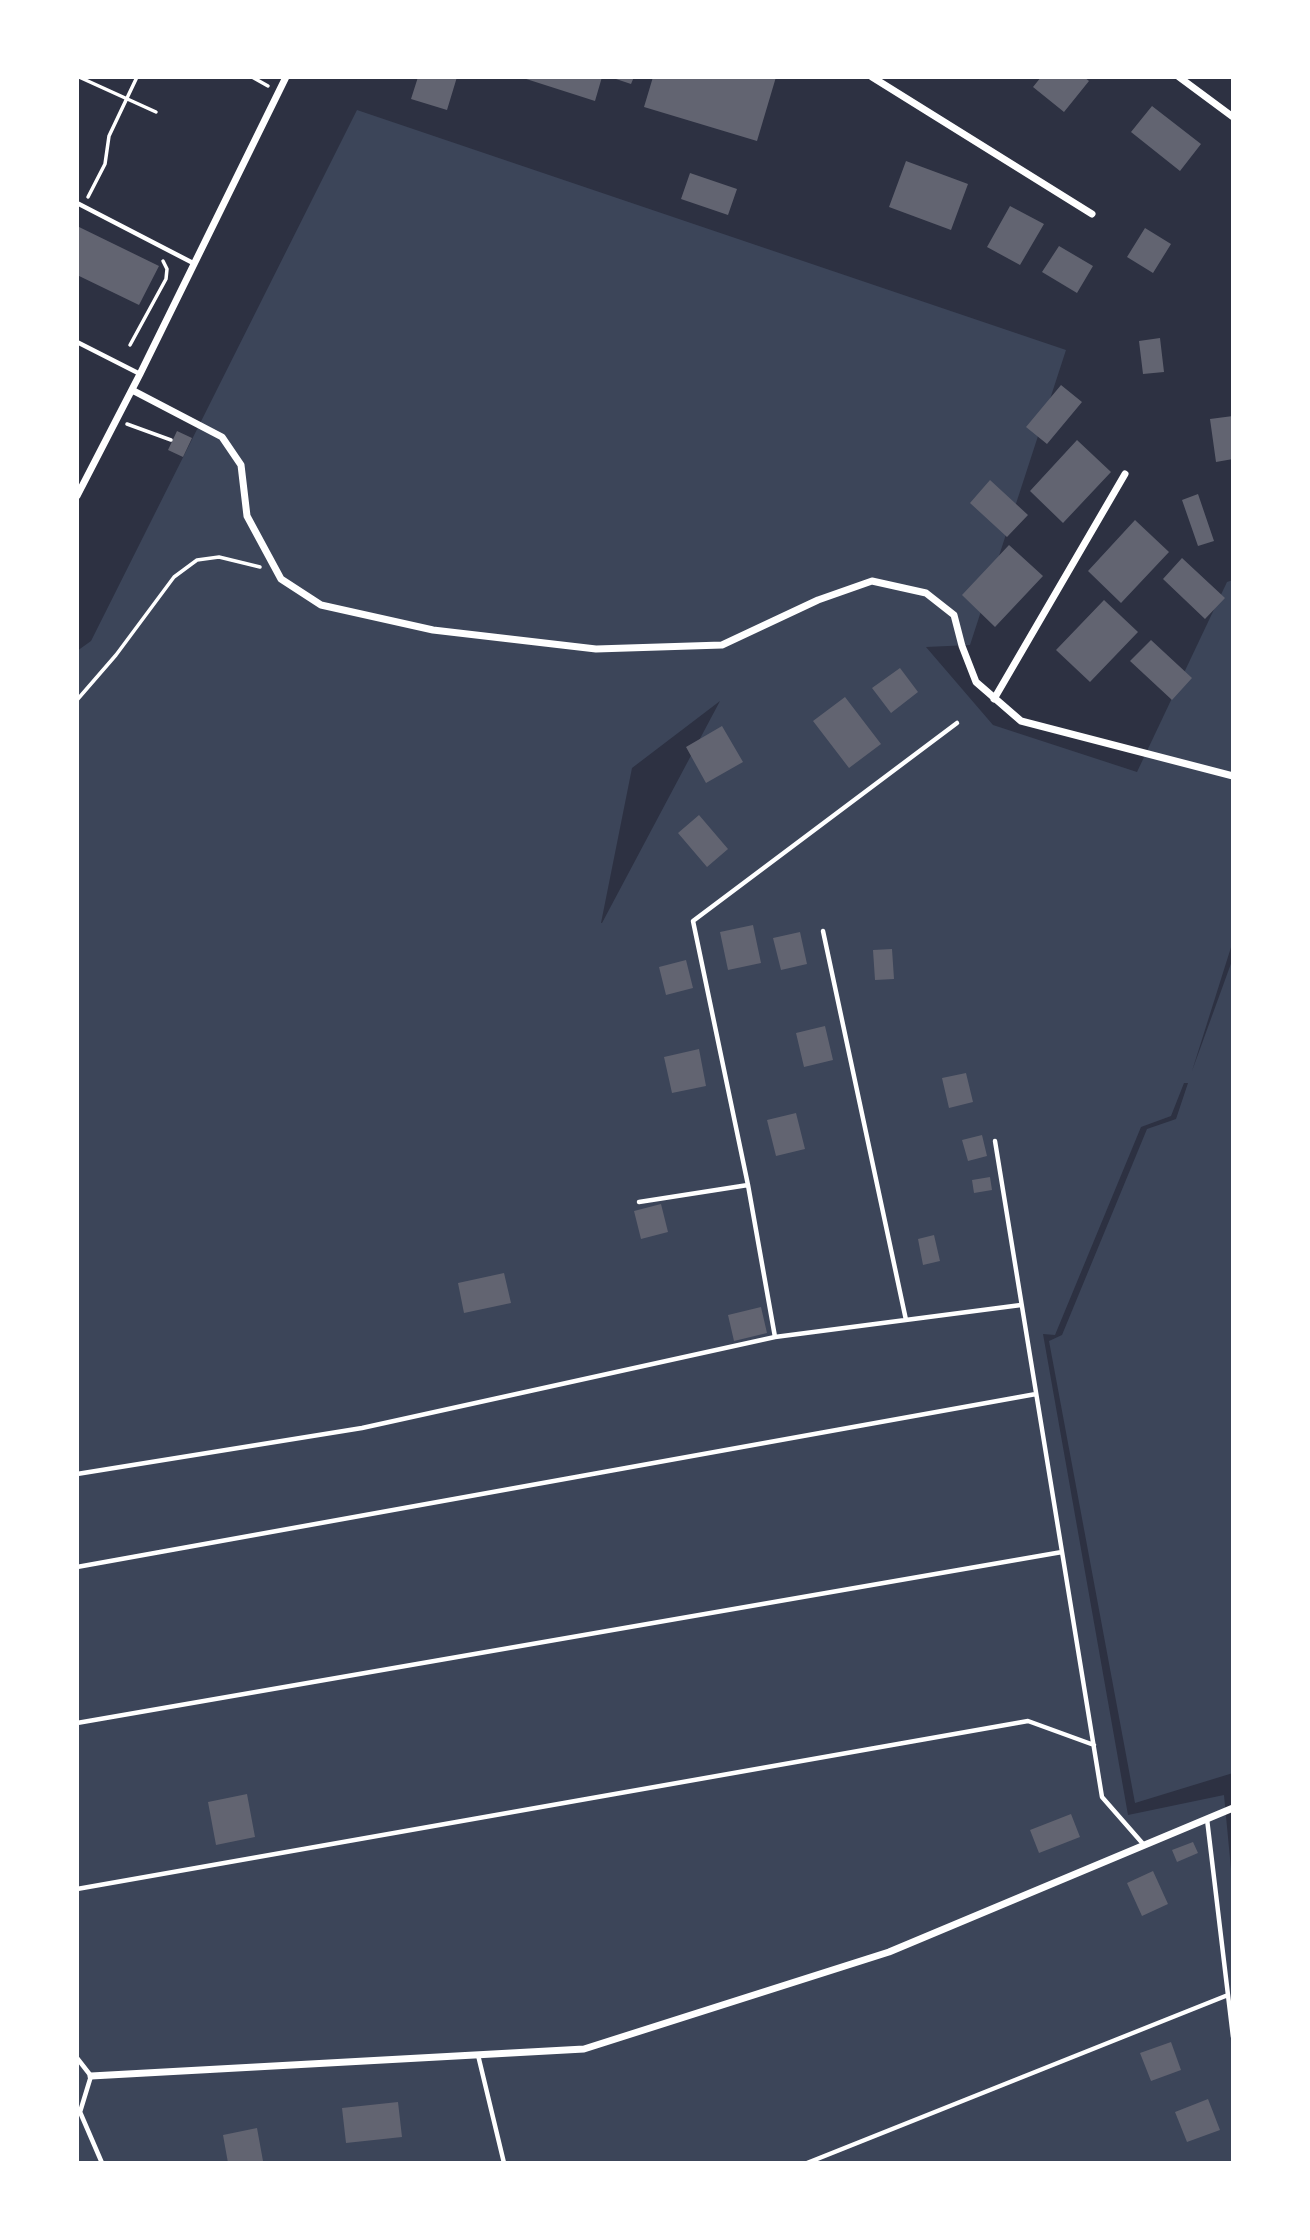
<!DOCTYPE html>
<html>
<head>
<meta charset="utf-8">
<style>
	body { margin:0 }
	#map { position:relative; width:1310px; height:2240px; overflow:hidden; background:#2d3142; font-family:Mulish,sans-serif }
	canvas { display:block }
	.frame { position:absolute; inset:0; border:79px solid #fff; pointer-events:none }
</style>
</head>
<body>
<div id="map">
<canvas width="1310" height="2240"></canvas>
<div class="frame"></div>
</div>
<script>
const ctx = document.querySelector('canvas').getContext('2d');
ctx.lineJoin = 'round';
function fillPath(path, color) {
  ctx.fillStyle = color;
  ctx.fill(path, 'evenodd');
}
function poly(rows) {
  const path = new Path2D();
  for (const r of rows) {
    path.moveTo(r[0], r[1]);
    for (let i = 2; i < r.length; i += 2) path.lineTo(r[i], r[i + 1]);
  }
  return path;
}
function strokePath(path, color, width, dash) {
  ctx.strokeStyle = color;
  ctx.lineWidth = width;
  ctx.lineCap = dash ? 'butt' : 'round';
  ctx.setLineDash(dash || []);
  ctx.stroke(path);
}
fillPath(poly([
	[357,110,1066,350,970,645,926,647,993,725,1137,772,1227,582,1233,580,1233,941,1192,1071,1233,958,1233,1773,1135,1803,1049,1341,1062,1335,1147,1129,1176,1119,1188,1083,1184,1083,1171,1116,1141,1127,1055,1335,1043,1334,1128,1815,1224,1795,1233,1890,1233,2163,77,2163,77,651,91,641],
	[720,701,602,923,601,923,632,768]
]), '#3c4559');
fillPath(poly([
	[418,77,457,77,447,110,411,99],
	[520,77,602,77,595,101],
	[610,77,634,77,631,84],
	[653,77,776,77,757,141,644,107],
	[1041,77,1084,77,1089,81,1064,112,1033,87],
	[1152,106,1201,144,1180,171,1131,132],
	[906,161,968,184,951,230,889,207],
	[690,173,737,189,728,215,681,199],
	[1010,206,1044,224,1020,265,987,247],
	[77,226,159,266,139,305,77,275],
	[1145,228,1171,244,1153,273,1127,257],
	[1059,246,1093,266,1077,293,1042,272],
	[1160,338,1164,372,1143,374,1139,341],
	[1061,385,1082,402,1047,444,1026,427],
	[1233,416,1233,459,1216,462,1210,419],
	[177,431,192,438,183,457,168,450],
	[1077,440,1111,472,1063,523,1030,491],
	[990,480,1028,515,1007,537,970,503],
	[1198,494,1214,541,1198,546,1182,500],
	[1135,520,1169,552,1121,603,1088,571],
	[1009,545,1043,576,995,627,962,595],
	[1182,558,1225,598,1205,619,1163,579],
	[1104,600,1138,632,1090,682,1056,650],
	[1151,640,1192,678,1172,700,1130,661],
	[900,668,918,692,891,713,872,688],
	[845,697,881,744,849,768,813,721],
	[722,726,743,762,706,783,686,747],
	[699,815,728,849,707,867,678,833],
	[753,925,761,963,728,970,720,932],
	[800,932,807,964,781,970,773,938],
	[892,949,894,979,875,980,873,950],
	[686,960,693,988,666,995,659,967],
	[825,1026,833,1060,804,1067,796,1033],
	[699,1049,706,1086,672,1093,664,1057],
	[966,1073,973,1102,949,1108,942,1078],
	[796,1113,805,1149,776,1156,767,1120],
	[982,1135,987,1156,968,1161,962,1140],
	[990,1177,992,1190,974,1193,972,1180],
	[661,1204,668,1232,641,1239,634,1211],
	[934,1235,940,1261,923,1265,918,1239],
	[504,1273,511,1303,464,1313,458,1283],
	[761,1307,767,1333,734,1341,728,1315],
	[247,1794,255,1837,216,1845,208,1802],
	[1071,1814,1080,1837,1039,1853,1030,1830],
	[1193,1842,1198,1853,1177,1862,1172,1850],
	[1153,1871,1168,1904,1142,1916,1127,1883],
	[1171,2042,1181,2070,1151,2081,1140,2053],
	[1208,2099,1220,2130,1187,2142,1175,2112],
	[398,2102,402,2137,346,2143,342,2108],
	[257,2128,263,2161,228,2163,223,2135]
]), '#626471');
strokePath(poly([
	[79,77,156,112],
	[252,77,268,86],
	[88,197,105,164,109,136,137,77],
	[130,345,166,279,167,269,163,261],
	[127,424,171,440],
	[77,700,116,655,174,577,197,560,219,557,260,567]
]), '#fff', 3.5);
strokePath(poly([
	[77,203,193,263],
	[77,342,140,374],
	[823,931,906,1320],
	[995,1141,1102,1797,1144,1845],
	[639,1202,748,1185],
	[775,1337,748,1185,693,921,957,723],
	[77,1474,362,1428,775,1337,1021,1305],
	[77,1567,1036,1394],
	[77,1723,1062,1552],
	[1207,1819,1233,2037],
	[77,1889,1028,1721,1094,1745],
	[478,2055,504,2163],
	[77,2058,91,2076,80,2112,102,2163],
	[807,2163,1228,1995]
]), '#fff', 4.5);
strokePath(poly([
	[872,77,1092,214],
	[1179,77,1233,117],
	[132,390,222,437,241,465,247,516,281,579,321,605,433,630,596,649,722,645,818,600,872,581,926,593,954,615,962,646,976,682,1021,721,1233,776],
	[77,496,140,374,286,77],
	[994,699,1125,474],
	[91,2076,584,2049,889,1952,1233,1808]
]), '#fff', 7);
</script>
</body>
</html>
